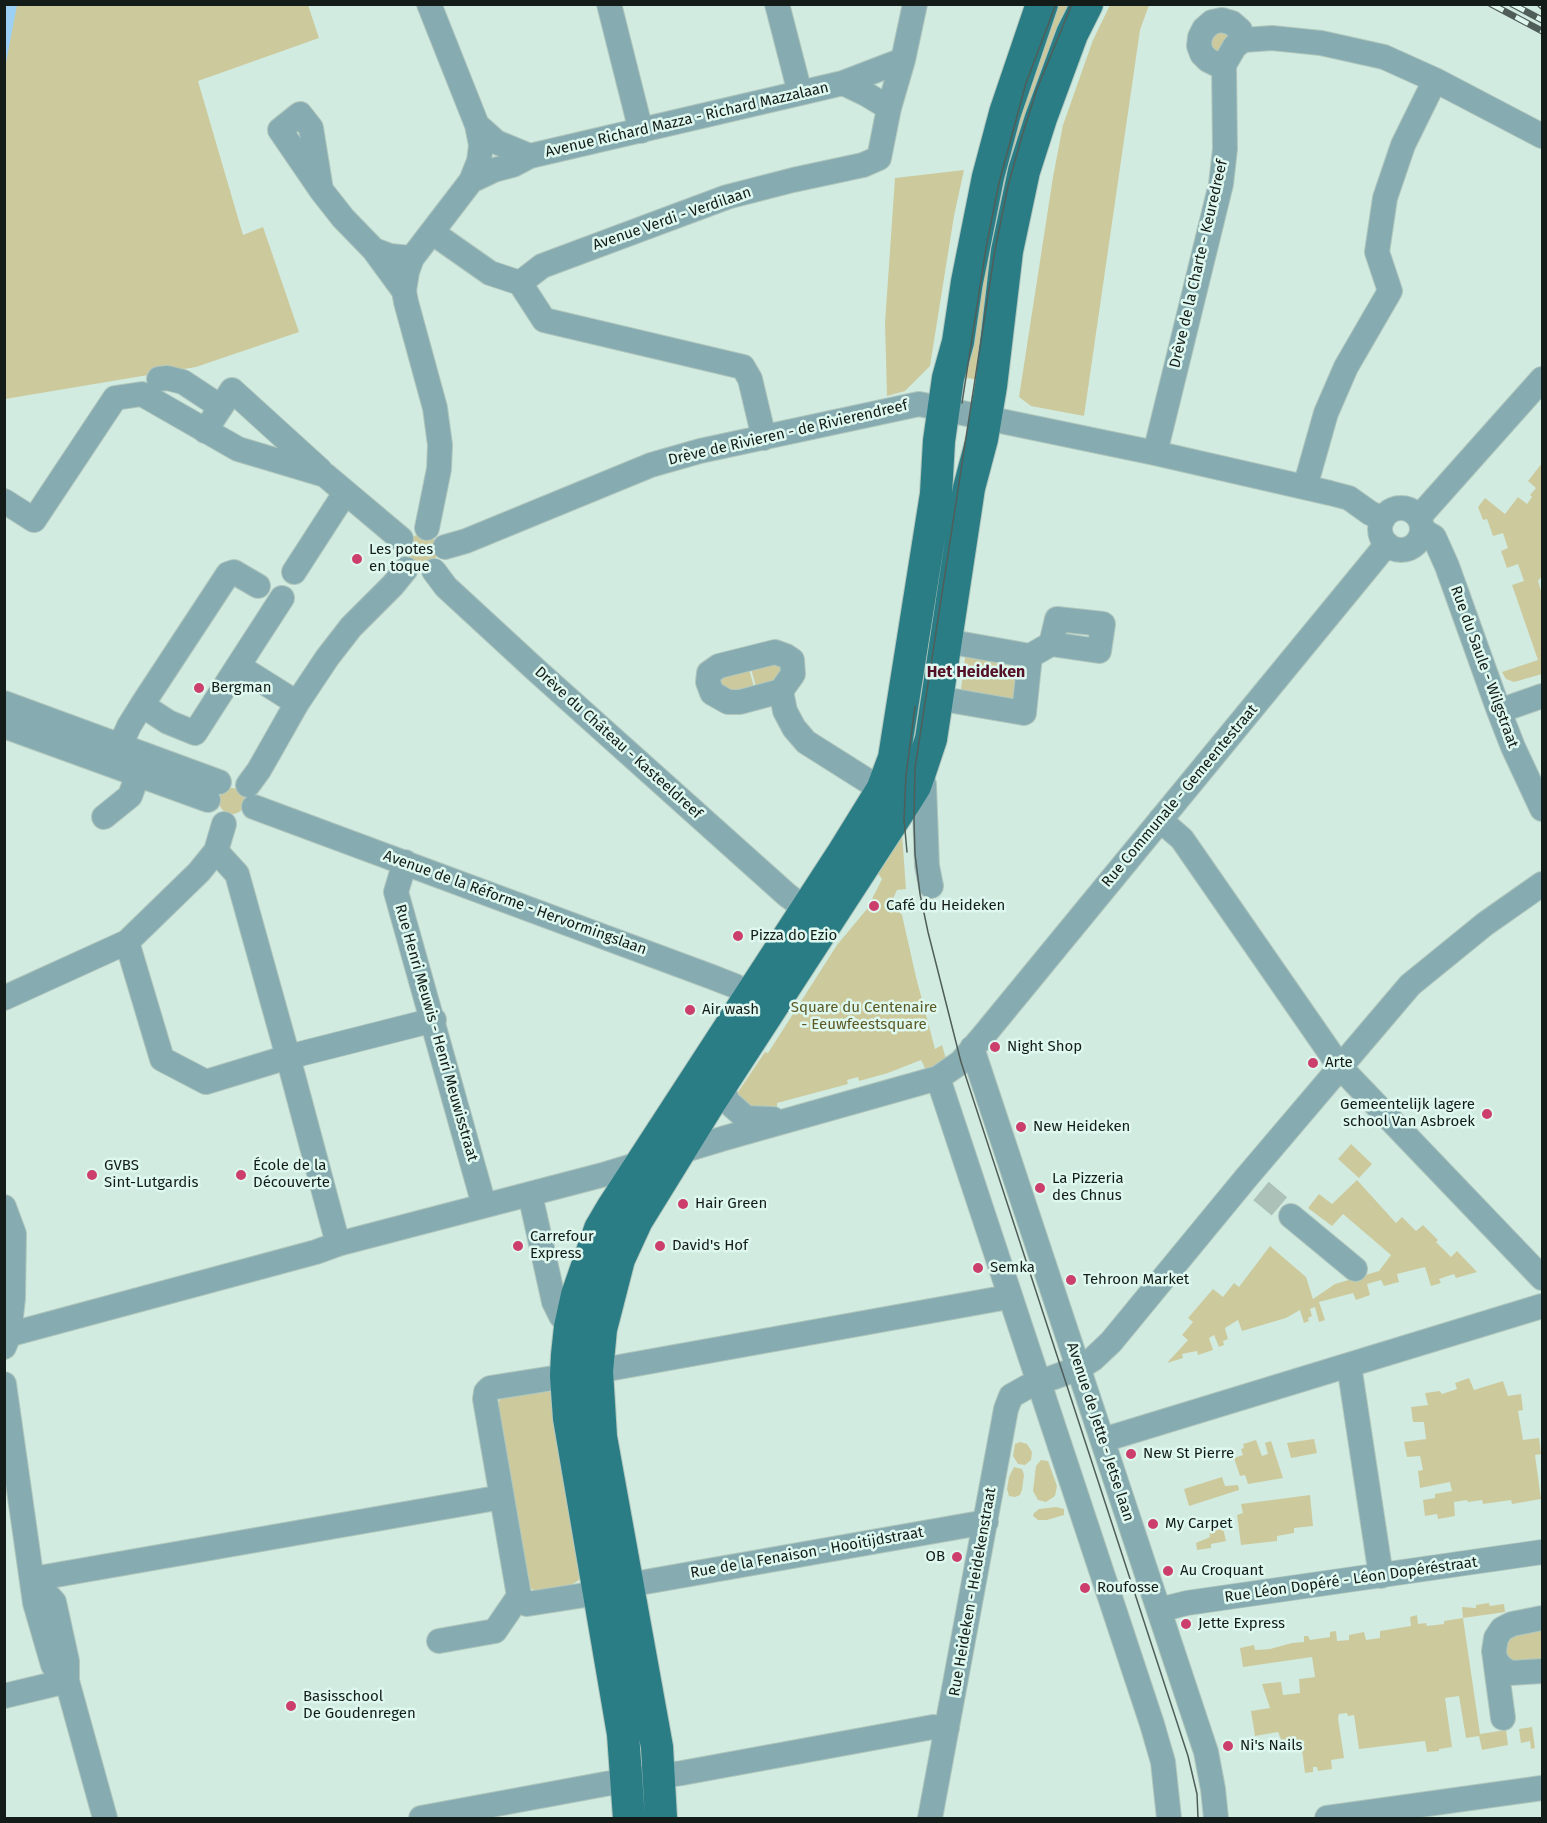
<!DOCTYPE html>
<html>
<head>
<meta charset="utf-8">
<style>
	body { margin:0 }
	#map { position:relative; width:1547px; height:1823px; overflow:hidden; background:#d2ebe1; font-family:"Fira Sans",sans-serif }
	canvas { display:block }
	.frame { position:absolute; inset:0; border:6px solid #131c19; pointer-events:none }
</style>
</head>
<body>
<div id="map">
<canvas width="1547" height="1823"></canvas>
<div class="frame"></div>
</div>
<script>
const ctx = document.querySelector('canvas').getContext('2d');
ctx.lineJoin = 'round';
function fillPath(path, color) {
  ctx.fillStyle = color;
  ctx.fill(path, 'evenodd');
}
function poly(rows) {
  const path = new Path2D();
  for (const r of rows) {
    if (r.length === 3) {
      path.moveTo(r[0] + r[2], r[1]);
      path.arc(r[0], r[1], r[2], 0, 2 * Math.PI);
      continue;
    }
    path.moveTo(r[0], r[1]);
    for (let i = 2; i < r.length; i += 2) path.lineTo(r[i], r[i + 1]);
  }
  return path;
}
function strokePath(path, color, width, dash) {
  ctx.strokeStyle = color;
  ctx.lineWidth = width;
  ctx.lineCap = dash ? 'butt' : 'round';
  ctx.setLineDash(dash || []);
  ctx.stroke(path);
}
function write(font, color, halo, rows, align = 'center') {
  ctx.font = font + ' "Fira Sans",sans-serif';
  ctx.lineWidth = 5;
  ctx.setLineDash([]);
  ctx.textBaseline = 'middle';
  ctx.strokeStyle = halo;
  ctx.fillStyle = color;
  for (const [text, x, y, turn = 0] of rows) {
    ctx.save();
    ctx.translate(x, y);
    ctx.rotate((+turn || 0) * Math.PI / 180);
    ctx.textAlign = isNaN(turn) ? turn : align;
    if (halo) ctx.strokeText(text, 0, 0);
    ctx.fillText(text, 0, 0);
    ctx.restore();
  }
}
fillPath(poly([
	[4,5,308,5,319,38,198,81,243,235,263,227,299,332,196,367,5,399],
	[1050,5,1077,5,983,381,958,376,980,262],
	[1110,5,1149,5,1140,30,1084,416,1031,406,1019,397,1053,177,1063,125,1093,40],
	[1225,29,1229,37,1215,54,1207,35],
	[964,170,954,216,930,366,905,391,887,396,885,323,895,178],
	[1542,463,1542,576,1538,581,1542,594,1542,674,1514,682,1506,679,1502,672,1538,660,1512,585,1524,581,1518,564,1507,568,1501,551,1508,548,1503,533,1493,536,1487,519,1483,520,1478,507,1485,498,1505,514,1518,497,1527,504,1532,497,1530,495,1536,488,1528,481],
	[422,550,16],
	[966,650,1019,666,1015,701,960,697],
	[781,662,783,678,757,690,750,665],
	[748,665,755,691,727,693,717,677],
	[232,801,13],
	[901,820,906,889,897,890,891,903,902,915,916,977,935,1049,942,1045,946,1059,926,1070,921,1060,888,1073,859,1081,858,1077,847,1080,848,1084,777,1103,777,1108,752,1109,736,1095,765,1052,768,1053,837,945,867,909,882,879,875,870],
	[1351,1144,1372,1164,1359,1178,1338,1159],
	[1357,1180,1396,1223,1402,1217,1416,1231,1423,1225,1438,1240,1436,1242,1451,1257,1457,1251,1477,1272,1456,1278,1454,1274,1439,1279,1441,1283,1431,1286,1425,1267,1397,1274,1399,1282,1384,1286,1381,1280,1367,1284,1370,1295,1356,1300,1353,1293,1319,1302,1325,1320,1319,1322,1315,1307,1310,1309,1312,1316,1308,1318,1309,1321,1304,1323,1300,1310,1286,1318,1242,1331,1238,1320,1225,1328,1228,1339,1223,1341,1224,1345,1219,1347,1214,1335,1209,1338,1213,1350,1198,1355,1197,1351,1182,1354,1183,1358,1167,1363,1188,1340,1182,1335,1193,1322,1188,1318,1213,1289,1223,1297,1234,1283,1239,1287,1270,1246,1306,1277,1313,1299,1335,1284,1379,1271,1391,1255,1343,1214,1332,1226,1308,1208,1319,1194,1332,1204],
	[1469,1378,1474,1390,1503,1381,1508,1396,1521,1394,1523,1410,1518,1411,1523,1440,1539,1438,1541,1454,1535,1455,1541,1499,1512,1504,1511,1500,1483,1504,1482,1500,1468,1502,1467,1500,1454,1502,1455,1516,1438,1519,1437,1514,1425,1516,1423,1500,1435,1498,1435,1494,1452,1491,1450,1482,1420,1488,1418,1471,1423,1470,1420,1456,1407,1457,1404,1442,1426,1439,1424,1422,1413,1422,1411,1407,1428,1405,1425,1393,1440,1391,1442,1394,1457,1389,1455,1383],
	[543,1390,553,1393,581,1575,579,1580,571,1585,537,1591,529,1588,497,1405,501,1398],
	[1314,1439,1317,1453,1291,1458,1287,1443],
	[1256,1440,1262,1456,1268,1454,1265,1443,1271,1441,1283,1478,1248,1484,1245,1475,1240,1476,1234,1458,1243,1455,1241,1449,1244,1448,1243,1444],
	[1020,1442,1027,1444,1032,1452,1031,1460,1025,1465,1018,1464,1013,1456,1015,1444],
	[1041,1460,1048,1461,1057,1486,1055,1496,1046,1502,1038,1500,1033,1491,1036,1466],
	[1014,1467,1022,1469,1024,1475,1022,1490,1020,1495,1015,1497,1009,1496,1007,1489,1009,1477],
	[1222,1477,1225,1486,1238,1485,1239,1490,1189,1506,1184,1489],
	[1310,1495,1313,1526,1294,1528,1294,1533,1277,1536,1277,1541,1241,1545,1237,1515,1243,1513,1241,1504],
	[1056,1507,1064,1509,1064,1515,1047,1520,1038,1520,1033,1516,1034,1513,1039,1509],
	[1216,1522,1217,1529,1223,1528,1226,1541,1211,1544,1211,1548,1197,1550,1196,1543,1210,1537,1208,1525],
	[1489,1603,1490,1606,1504,1604,1505,1612,1463,1618,1480,1734,1506,1730,1508,1745,1482,1750,1479,1736,1466,1738,1459,1696,1445,1698,1452,1747,1439,1749,1439,1751,1427,1752,1425,1741,1359,1749,1354,1715,1348,1716,1347,1713,1339,1714,1338,1718,1344,1758,1331,1760,1332,1769,1318,1771,1317,1767,1313,1767,1313,1772,1305,1773,1301,1742,1285,1749,1278,1732,1255,1736,1251,1711,1270,1708,1262,1684,1281,1682,1283,1695,1300,1693,1299,1679,1315,1677,1312,1657,1243,1667,1240,1648,1254,1645,1255,1650,1270,1649,1292,1643,1304,1642,1304,1636,1308,1636,1310,1640,1330,1637,1330,1632,1336,1631,1337,1641,1349,1640,1349,1635,1364,1632,1366,1640,1380,1638,1380,1631,1411,1626,1410,1617,1417,1615,1418,1624,1426,1623,1427,1626,1444,1624,1444,1621,1463,1618,1462,1607,1476,1608,1476,1605],
	[1542,1625,1542,1665,1508,1665,1500,1642],
	[1532,1727,1535,1748,1531,1749,1530,1741,1521,1743,1519,1729]
]), '#ccca9d');
fillPath(poly([
	[5,4,17,5,5,68,4,5]
]), '#9cd1f5');
strokePath(poly([
	[1261,1191,1291,1216]
]), '#acc2b9', 24, [24, 12]);
const minor = poly([
	[429,4,477,125],
	[609,4,641,131],
	[777,4,800,93],
	[1224,65,1216,64,1208,60,1202,54,1199,46,1200,37,1204,29,1212,22,1222,20,1232,23,1240,30,1244,40],
	[843,83,866,94,889,108],
	[530,156,843,83,903,60],
	[321,190,311,128,300,114,280,130,321,190,343,218,374,250],
	[433,233,490,273,520,283],
	[520,283,542,266,727,197,793,180,863,165,879,158,889,108,903,60,915,4],
	[520,283,544,320,743,367,750,379,764,438],
	[404,291,374,250,390,256,412,258],
	[159,379,167,378,183,382,221,407],
	[205,431,232,390,320,470],
	[1155,453,1221,184,1225,149,1224,65,1235,46,1244,40,1272,38,1321,43,1384,57,1435,80,1542,136],
	[1305,487,1326,413,1346,367,1390,291,1377,252,1385,198,1403,145,1435,80],
	[4,501,34,520,115,398,142,394,238,449,325,475,401,539],
	[1401,529,21],
	[1419,517,1542,379],
	[427,528,439,469,440,445,435,408,406,302,404,291,407,272,412,258,471,181,479,161,481,145,477,125,496,142,530,156,513,165,494,170,471,181],
	[1422,530,1434,537,1447,566,1499,711,1513,747,1542,809],
	[445,547,466,541,651,465,700,451,919,404,1155,453,1330,493,1349,498,1370,513,1383,519],
	[434,571,446,587,536,670,787,895,807,910],
	[294,572,345,493],
	[1030,656,1051,644,1099,651,1103,624,1057,619,1051,644],
	[238,666,282,598],
	[781,691,740,702,728,702,712,693,708,682,709,673,719,666,775,652,786,656,792,660,793,674,781,691,785,711,794,728,806,742,882,790],
	[937,698,1024,713,1030,656,946,641],
	[4,703,219,782],
	[142,705,228,574,234,572,258,586],
	[1499,711,1542,696],
	[4,726,208,800],
	[120,746,129,726,142,705,168,722,195,733,238,666,297,703],
	[920,772,924,784,927,866,931,886],
	[248,785,259,770,297,703,327,658,351,627,393,585,406,569],
	[254,807,712,977,735,986,765,1002],
	[104,817,130,796,138,774],
	[1160,820,1182,839,1340,1067,1542,1278],
	[216,851,237,874,288,1057,338,1244],
	[405,862,396,892,484,1205],
	[127,942,162,1059,206,1082,288,1057,434,1020],
	[4,998,127,942,199,872,216,851,224,824],
	[972,1048,1206,1752,1213,1789,1216,1818],
	[938,1078,1152,1724,1163,1762,1169,1818],
	[721,1085,728,1102,746,1118,773,1119],
	[530,1194,554,1302,561,1316,570,1327],
	[4,1207,14,1234,13,1298,9,1335,4,1347],
	[1291,1216,1355,1269],
	[4,1336,316,1252,338,1244,606,1174,725,1138,938,1078,961,1062,984,1035,1387,544],
	[1349,1365,1381,1576],
	[597,1371,997,1299,1010,1295],
	[566,1376,490,1388,486,1392,485,1399,519,1596,527,1604,598,1593],
	[4,1384,35,1603,53,1665,67,1681],
	[1103,1440,1542,1306],
	[33,1579,502,1497],
	[33,1579,54,1602,67,1661,67,1681,105,1818],
	[628,1585,986,1522],
	[1159,1610,1187,1603,1542,1552],
	[439,1641,495,1631,519,1596],
	[1495,1659,1501,1667,1510,1673,1542,1671],
	[4,1696,67,1681],
	[1503,1718,1494,1651,1496,1638,1502,1629,1512,1624,1542,1618],
	[421,1818,605,1784,682,1773,933,1727,947,1728],
	[930,1818,1006,1409,1011,1396,1027,1387,1079,1368,1093,1359,1111,1342,1246,1178,1410,985,1485,924,1542,884],
	[1327,1818,1542,1788]
]);
const major = poly([
	[629,1818,623,1734,569,1418,566,1376,567,1355,570,1327,577,1295,600,1229,613,1207,843,853,882,790,894,758,936,494,939,441,948,378,958,342,967,282,988,177,1005,113,1042,4],
	[661,1818,657,1747,601,1437,597,1371,601,1329,619,1259,637,1220,708,1105,905,802,915,786,920,772,931,739,969,488,982,439,991,386,1007,251,1024,171,1041,118,1072,34,1087,4]
]);
strokePath(minor, '#b0c6bd', 26);
strokePath(major, '#b0c6bd', 34);
strokePath(minor, '#86acb1', 24);
strokePath(major, '#2a7c85', 32);
strokePath(poly([
	[1072,4,1037,89,1022,136,1008,186,995,250,915,768,914,820,915,854,920,894,928,932,961,1062,1188,1756,1197,1794,1198,1818],
	[962,403,986,248,999,183,1026,83,1056,4],
	[907,852,904,819,906,776,915,706]
]), '#505e59', 1.5);
const rail = poly([
	[1491,4,1542,31],
	[1512,4,1542,20],
	[1540,4,1542,6]
]);
strokePath(rail, '#505e59', 7);
strokePath(rail, '#dff8ef', 4.5, [14]);
for (const [x, y, r, color] of [
	[357,559,6,"#cc3f6c"],
	[199,688,6,"#cc3f6c"],
	[874,906,6,"#cc3f6c"],
	[738,936,6,"#cc3f6c"],
	[690,1010,6,"#cc3f6c"],
	[995,1047,6,"#cc3f6c"],
	[1313,1063,6,"#cc3f6c"],
	[1487,1114,6,"#cc3f6c"],
	[1021,1127,6,"#cc3f6c"],
	[92,1175,6,"#cc3f6c"],
	[241,1175,6,"#cc3f6c"],
	[1040,1188,6,"#cc3f6c"],
	[683,1204,6,"#cc3f6c"],
	[518,1246,6,"#cc3f6c"],
	[660,1246,6,"#cc3f6c"],
	[978,1268,6,"#cc3f6c"],
	[1071,1280,6,"#cc3f6c"],
	[1131,1454,6,"#cc3f6c"],
	[1153,1524,6,"#cc3f6c"],
	[957,1557,6,"#cc3f6c"],
	[1168,1571,6,"#cc3f6c"],
	[1085,1588,6,"#cc3f6c"],
	[1186,1624,6,"#cc3f6c"],
	[291,1706,6,"#cc3f6c"],
	[1228,1746,6,"#cc3f6c"]
]) {
  const dot = new Path2D();
  dot.arc(x, y, r, 0, 2 * Math.PI);
  ctx.fillStyle = color;
  ctx.fill(dot);
  strokePath(dot, '#dff8ef', 2);
}
write('15px', '#131c19', '#dff8ef', [
	["Avenue Richard Mazza - Richard Mazzalaan",687,120,-13],
	["Avenue Verdi - Verdilaan",672,219,-19],
	["Drève de la Charte - Keuredreef",1199,264,-77],
	["Drève de Rivieren - de Rivierendreef",788,433,-13],
	["Rue du Saule - Wilgstraat",1484,667,70],
	["Drève du Château - Kasteeldreef",618,743,42],
	["Rue Communale - Gemeentestraat",1180,796,-50],
	["Avenue de la Réforme - Hervormingslaan",515,903,20],
	["Rue Henri Meuwis - Henri Meuwisstraat",436,1033,74],
	["Avenue de Jette - Jetse laan",1100,1432,72],
	["Rue de la Fenaison - Hooitijdstraat",807,1553,-10],
	["Rue Léon Dopéré - Léon Dopéréstraat",1351,1580,-8],
	["Rue Heideken - Heidekenstraat",973,1592,-80]
]);
write('15px', '#131c19', '#dff8ef', [
	["Les potes",369,550],
	["en toque",369,567],
	["Bergman",211,688],
	["Café du Heideken",886,906],
	["Pizza do Ezio",750,936],
	["Air wash",702,1010],
	["Night Shop",1007,1047],
	["Arte",1325,1063],
	["Gemeentelijk lagere",1475,1105,"right"],
	["school Van Asbroek",1475,1122,"right"],
	["New Heideken",1033,1127],
	["GVBS",104,1166],
	["Sint-Lutgardis",104,1183],
	["École de la",253,1166],
	["Découverte",253,1183],
	["La Pizzeria",1052,1179],
	["des Chnus",1052,1196],
	["Hair Green",695,1204],
	["Carrefour",530,1237],
	["Express",530,1254],
	["David's Hof",672,1246],
	["Semka",990,1268],
	["Tehroon Market",1083,1280],
	["New St Pierre",1143,1454],
	["My Carpet",1165,1524],
	["OB",945,1557,"right"],
	["Au Croquant",1180,1571],
	["Roufosse",1097,1588],
	["Jette Express",1198,1624],
	["Basisschool",303,1697],
	["De Goudenregen",303,1714],
	["Ni's Nails",1240,1746]
], 'left');
write('15px', '#5c5924', '#dff8ef', [
	["Square du Centenaire",864,1008],
	["- Eeuwfeestsquare",864,1025]
]);
write('bold 16px', '#541027', '#dff8ef', [
	["Het Heideken",976,673]
]);
</script>
</body>
</html>
